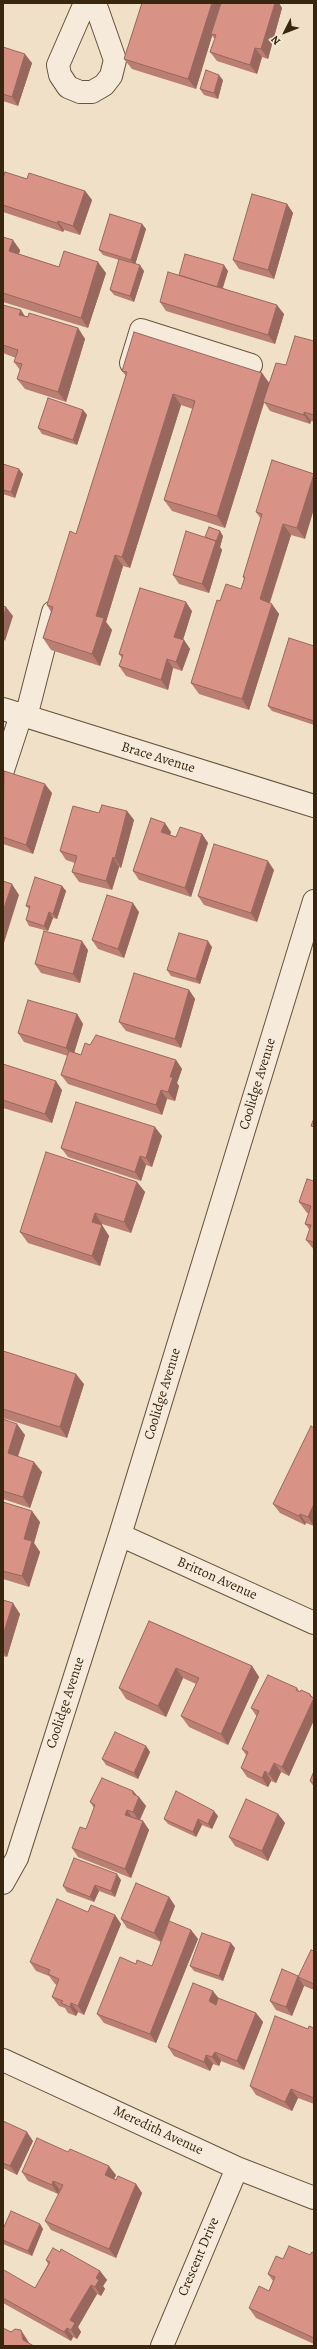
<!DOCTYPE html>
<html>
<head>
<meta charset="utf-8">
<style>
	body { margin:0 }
	#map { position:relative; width:317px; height:2349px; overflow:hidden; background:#f1e0c8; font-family:Alegreya,serif }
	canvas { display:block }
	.frame { position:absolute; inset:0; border:4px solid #39260f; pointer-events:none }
	.north { position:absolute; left:265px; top:12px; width:40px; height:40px; -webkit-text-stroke:3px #f6ebdb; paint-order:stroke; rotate:228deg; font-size:11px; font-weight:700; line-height:16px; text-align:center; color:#39260f }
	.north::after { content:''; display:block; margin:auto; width:14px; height:18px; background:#39260f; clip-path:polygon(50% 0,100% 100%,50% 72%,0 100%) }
</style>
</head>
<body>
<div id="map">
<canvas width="317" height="2349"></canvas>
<div class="frame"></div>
<div class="north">N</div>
</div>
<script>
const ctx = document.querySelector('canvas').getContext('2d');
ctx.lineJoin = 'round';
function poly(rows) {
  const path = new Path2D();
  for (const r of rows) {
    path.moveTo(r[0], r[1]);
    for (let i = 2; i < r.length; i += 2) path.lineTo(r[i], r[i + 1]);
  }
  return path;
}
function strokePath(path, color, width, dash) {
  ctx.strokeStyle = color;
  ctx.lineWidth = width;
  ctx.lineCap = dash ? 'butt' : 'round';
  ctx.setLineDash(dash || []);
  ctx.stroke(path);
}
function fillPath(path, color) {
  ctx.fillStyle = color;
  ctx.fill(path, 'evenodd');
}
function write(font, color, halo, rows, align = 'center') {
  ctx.font = font + ' Alegreya,serif';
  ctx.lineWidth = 3;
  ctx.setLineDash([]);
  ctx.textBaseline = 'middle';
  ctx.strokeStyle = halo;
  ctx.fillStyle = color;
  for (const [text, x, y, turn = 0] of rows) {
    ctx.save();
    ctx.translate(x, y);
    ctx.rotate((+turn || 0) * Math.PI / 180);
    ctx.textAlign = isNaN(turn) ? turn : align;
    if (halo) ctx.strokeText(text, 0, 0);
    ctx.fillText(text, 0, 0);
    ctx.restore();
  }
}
const minor = poly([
	[85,3,58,65,60,75,68,87,80,92,92,92,104,85,111,76,115,60,95,3],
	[131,363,141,330,251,365],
	[3,709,314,806],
	[26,717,53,612],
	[3,770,21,715],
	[120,1535,314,1623],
	[3,1883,17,1858,120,1535,314,901],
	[3,2060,237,2168,314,2198],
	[162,2346,237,2168]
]);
strokePath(minor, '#67543d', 24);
strokePath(minor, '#f6ebdb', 22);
fillPath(poly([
	[142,3,279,3,282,8,268,59,262,57,257,74,217,61,210,52,215,39,212,36,196,89,132,69,124,59],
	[3,47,32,63,18,106,3,101],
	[223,80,218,99,204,95,200,89],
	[3,178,27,179,85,191,92,200,80,235,64,230,63,232,3,212],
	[287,204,293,213,274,279,239,269,233,260],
	[142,224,146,229,135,264,144,271,134,302,114,295,110,290,119,260,103,255,99,250],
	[3,237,20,250,19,254,59,267,106,273,88,328,3,302],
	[228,271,223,288,284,314,275,344,166,311,160,302,179,275],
	[3,305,25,316,78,328,85,339,66,402,25,389,17,379,20,370,14,362,16,358,3,353],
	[314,341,314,422,311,421,310,424,270,411,264,402,225,528,172,511,164,500,193,409,181,405,130,568,123,566,106,622,112,630,100,666,51,650,43,638,51,612,47,605,76,534,126,376,122,371,262,373,269,384,286,365],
	[83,410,87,415,77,445,42,434,38,428],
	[3,464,23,474,15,498,3,494],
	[314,474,305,539,291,535,270,603,279,614,249,710,199,694,191,683,220,601,241,589,244,579,243,577,261,519,256,512],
	[223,536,220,547,222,550,209,593,179,584,173,575,205,537],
	[192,611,183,640,184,640,190,649,182,671,173,668,168,690,126,676,119,666,122,658,119,654],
	[314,646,314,725,272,711,268,706],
	[3,772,52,793,33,854,3,844],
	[127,811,134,820,121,868,119,867,112,890,79,882,72,872,75,863,66,860,60,851,99,813],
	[171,832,170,835,176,837,202,834,208,843,191,897,139,880,133,871],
	[274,870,257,922,204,905,198,896],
	[62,886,66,891,57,919,53,918,48,931,29,926,26,920,29,909,26,906],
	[139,912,124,958,98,949,92,940],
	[212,947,200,984,171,976,167,970],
	[88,950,80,983,41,973,35,964],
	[189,990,195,999,181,1048,126,1031,119,1022],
	[77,1014,83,1024,74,1052,81,1055,90,1045,176,1060,182,1069,177,1083,179,1086,175,1101,167,1099,162,1115,68,1084,61,1075,68,1056,24,1042,18,1033],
	[3,1064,62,1090,52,1123,3,1108],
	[162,1136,152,1167,146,1165,141,1181,68,1157,61,1148],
	[314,1181,314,1242,309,1229,305,1224,309,1213,307,1213,299,1202],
	[137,1182,145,1192,131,1233,102,1224,102,1225,109,1236,100,1266,28,1243,20,1232],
	[306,1240,314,1242,314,1250],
	[3,1351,84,1384,67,1438,3,1418],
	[3,1419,25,1435,18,1457,42,1472,30,1508,3,1499],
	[314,1428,314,1526,306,1523,305,1525,280,1513,273,1504],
	[3,1502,40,1522,34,1543,40,1552,29,1587,3,1579],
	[3,1600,20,1614,7,1657,3,1656],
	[149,1621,252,1666,259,1677,228,1745,189,1727,181,1716,196,1684,183,1678,166,1717,126,1699,119,1688],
	[297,1688,300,1692,314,1699,314,1720,289,1776,281,1772,276,1783,271,1781,268,1787,247,1777,241,1768,246,1755,242,1749,257,1717,251,1708],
	[146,1746,150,1752,138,1779,106,1765,102,1759],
	[314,1771,314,1787,310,1781],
	[133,1791,146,1806,140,1820,143,1821,149,1830,131,1878,78,1857,72,1848,86,1829,94,1808,90,1802],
	[278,1814,285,1823,268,1861,235,1846,229,1837],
	[218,1816,212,1829,202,1825,196,1837,168,1824,164,1819],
	[121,1880,115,1897,99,1891,94,1902,67,1892,63,1886],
	[169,1897,175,1906,161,1942,127,1928,121,1919],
	[115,1915,121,1924,84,2015,78,2012,76,2016,68,2013,65,2008,59,2006,52,1997,57,1985,55,1984,49,1976,36,1971,30,1962],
	[191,1930,198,1939,156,2043,104,2023,97,2014,136,1964,152,1966],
	[235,1948,223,1981,194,1971,190,1966],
	[314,1951,314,1990,304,1986,292,2016,276,2010,270,2001,299,1976],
	[218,1998,256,2013,263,2022,244,2070,221,2061,219,2066,213,2064,210,2071,174,2056,168,2047],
	[314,2028,314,2104,298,2098,292,2111,256,2095,250,2086,308,2029],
	[3,2121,33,2141,17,2175,3,2168],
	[22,2172,116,2175,114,2179,116,2180,136,2184,142,2193,116,2258,51,2230,45,2221,61,2190,60,2190,58,2194,28,2181],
	[40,2224,43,2229,32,2256,3,2244,3,2229],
	[60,2252,100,2271,107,2280,103,2286,105,2289,101,2296,97,2294,78,2327,81,2332,77,2339,73,2337,71,2341,3,2303,3,2271,35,2288,48,2264,46,2260],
	[314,2253,314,2344,256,2318,249,2308,269,2291,273,2281,268,2274,283,2259,310,2255]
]), '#bb7e73');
fillPath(poly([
	[212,3,223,3,211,34,212,36,196,89,188,79],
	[275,3,279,3,282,8,268,59,261,49],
	[255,48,262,57,257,74,250,65],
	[25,54,32,63,18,106,12,97],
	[219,75,223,80,218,99,214,93],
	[85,191,92,200,80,235,73,226],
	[287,204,293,213,274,279,268,270],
	[58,221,64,230,63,232,57,223],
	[142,224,146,229,135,265,131,260],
	[13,240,20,250,17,262,9,251],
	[98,262,106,273,88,328,81,318],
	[140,265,144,271,134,302,130,296],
	[224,265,228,271,220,295,217,290],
	[277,305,284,314,275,344,268,335],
	[21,310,28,321,19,315],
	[78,328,85,339,66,402,58,392],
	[262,373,270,384,225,528,217,516],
	[173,394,181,405,130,568,122,557],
	[83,410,87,415,77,445,73,440],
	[304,412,311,421,310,424,304,415],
	[19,469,23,474,15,498,11,492],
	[314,474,314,509,305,539,297,528],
	[283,524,291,535,267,610,260,599],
	[220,531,223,536,220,547,222,550,209,593,202,584,216,541],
	[115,555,123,566,106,622,112,630,100,666,92,654,96,616],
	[186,602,192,611,181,646,174,637],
	[272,604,279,614,249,710,242,699],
	[6,607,13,616,5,641,3,638,3,618],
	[184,640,190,649,182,671,176,662],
	[167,659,173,668,168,690,161,680],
	[45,784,52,793,33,854,26,845],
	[127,811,134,820,121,868,115,858],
	[165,823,171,832,168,841,161,832],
	[202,834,208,843,191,897,185,888],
	[113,857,119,867,112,890,106,881],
	[268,861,274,870,257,922,251,913],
	[12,884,19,895,3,946,3,911],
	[62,886,66,891,57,919,53,914],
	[133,903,139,912,124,958,118,949],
	[49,912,53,918,48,931,44,926],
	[82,941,88,950,80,983,73,974],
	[208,941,212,947,200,984,196,979],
	[189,990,195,999,181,1048,175,1039],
	[77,1014,83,1024,73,1057,66,1048],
	[176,1060,182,1069,177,1083,179,1086,175,1101,168,1092,170,1077],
	[56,1081,62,1090,52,1123,45,1114],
	[161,1090,167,1099,162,1115,156,1105],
	[155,1127,162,1136,152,1167,146,1158],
	[140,1156,146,1165,141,1181,135,1172],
	[137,1182,145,1192,131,1233,124,1222],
	[95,1213,102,1224,99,1233,92,1222],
	[102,1225,109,1236,100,1266,92,1256],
	[76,1374,84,1384,67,1438,60,1427],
	[17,1424,25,1435,15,1464,8,1453],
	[34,1462,42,1472,30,1508,23,1497],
	[314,1504,314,1526,308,1517],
	[32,1511,40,1522,34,1543,40,1552,29,1587,22,1576,24,1539],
	[300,1514,306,1523,305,1525,299,1516],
	[13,1603,20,1614,7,1657,3,1651,3,1635],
	[252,1666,259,1677,228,1745,221,1734],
	[176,1668,183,1678,166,1717,158,1706],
	[310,1694,313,1699,314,1698,314,1720,289,1776,282,1767],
	[146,1746,150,1752,138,1779,134,1773],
	[274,1763,281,1772,276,1783,269,1774],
	[265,1771,271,1781,268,1787,262,1778],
	[133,1791,139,1798,139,1797,146,1806,139,1821,133,1812],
	[127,1810,133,1819,125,1815],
	[214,1811,218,1816,212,1829,208,1824],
	[278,1814,285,1823,268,1861,262,1851],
	[198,1819,202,1825,196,1837,193,1832],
	[143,1821,149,1830,131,1878,125,1869],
	[117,1874,121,1880,115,1897,111,1891],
	[95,1885,99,1891,94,1902,90,1897],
	[169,1897,175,1906,161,1942,154,1933],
	[115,1915,121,1924,84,2015,78,2006],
	[191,1930,198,1939,156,2043,150,2034],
	[231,1943,235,1948,223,1981,219,1976],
	[298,1976,300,1978,298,1977,304,1986,292,2016,286,2007],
	[213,1991,220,2000,215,2011,209,2001],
	[71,2003,78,2012,76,2016,70,2007],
	[256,2013,263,2022,244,2070,237,2061],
	[215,2052,221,2061,219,2066,212,2057],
	[206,2055,213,2064,210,2071,204,2062],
	[291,2089,298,2098,292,2111,285,2102],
	[27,2132,33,2141,17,2175,10,2166],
	[109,2166,116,2175,112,2184,105,2175],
	[53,2181,60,2190,58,2194,52,2185],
	[136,2184,142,2193,116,2258,109,2249],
	[40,2224,43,2229,32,2256,28,2251],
	[100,2271,107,2280,103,2286,105,2289,101,2296,95,2287,96,2278],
	[91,2285,97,2294,78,2327,81,2332,77,2339,71,2330,70,2320],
	[67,2328,73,2337,71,2341,64,2332],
	[21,2330,28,2341,30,2346,23,2340]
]), '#98675e');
const building = poly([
	[142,3,212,3,188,79,124,59,142,3],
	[221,3,275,3,261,49,255,48,250,65,210,52,216,35,211,34,221,3],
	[3,47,25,54,12,97,3,94,3,47],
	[206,70,219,75,214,93,200,89,206,70],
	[5,172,27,179,29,173,85,191,73,226,58,221,57,223,3,205,3,178,5,172],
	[252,194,287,204,268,270,233,260,252,194],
	[110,214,142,224,131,260,99,250,110,214],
	[3,237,13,240,9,251,59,267,64,251,98,262,81,318,3,293,3,237],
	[185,254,224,265,217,287,179,275,185,254],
	[119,259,140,265,130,296,110,290,119,259],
	[168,272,277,305,268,335,160,302,168,272],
	[3,305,21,310,19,315,28,317,29,313,78,328,58,392,17,379,22,364,14,362,18,350,3,345,3,305],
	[134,332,262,373,217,516,164,500,195,401,173,394,122,557,115,555,96,616,104,618,92,654,43,638,53,607,47,605,70,531,76,534,127,372,122,371,134,332],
	[295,336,314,341,314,415,304,412,304,415,263,402,276,363,286,365,295,336],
	[48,398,83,410,73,440,38,428,48,398],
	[272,460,314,474,297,528,283,524,260,599,272,604,242,699,191,683,217,600,220,601,226,584,241,589,245,577,243,577,262,514,256,512,272,460],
	[3,464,19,469,11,492,3,490,3,464],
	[209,527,220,531,216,542,216,541,205,537,209,527],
	[186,531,216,541,202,584,173,575,186,531],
	[140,588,186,602,174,637,184,640,176,662,167,659,161,680,119,666,123,655,119,654,140,588],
	[3,606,6,607,3,618,3,606],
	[289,638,314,646,314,721,268,706,289,638],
	[4,771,45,784,26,845,3,837,4,771],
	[102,805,127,811,115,858,113,857,106,881,72,872,77,856,60,851,73,806,99,813,102,805],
	[151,818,165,823,161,832,176,837,180,827,202,834,185,888,133,871,151,818],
	[214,844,268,861,251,913,198,896,214,844],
	[35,877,62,886,53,914,49,912,44,926,26,920,30,906,26,906,35,877],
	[3,881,12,884,3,911,3,881],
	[107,895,133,903,118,949,92,940,107,895],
	[44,931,82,941,73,974,35,964,44,931],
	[179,933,208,941,196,979,167,970,179,933],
	[134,973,189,990,175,1039,119,1022,134,973],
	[28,1000,77,1014,66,1048,18,1033,28,1000],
	[96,1035,176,1060,170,1077,173,1077,168,1092,161,1090,156,1105,61,1075,69,1051,81,1055,85,1043,90,1045,96,1035],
	[3,1064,56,1081,45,1114,3,1100,3,1064],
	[76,1102,155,1127,146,1158,140,1156,135,1172,61,1148,76,1102],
	[314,1118,314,1127,311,1126,314,1118],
	[46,1152,137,1182,124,1222,95,1213,92,1222,102,1225,92,1256,20,1232,46,1152],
	[307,1179,314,1181,314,1242,306,1240,311,1225,305,1224,311,1206,299,1202,307,1179],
	[3,1351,76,1374,60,1427,3,1409,3,1351],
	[3,1419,17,1424,8,1453,34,1462,23,1497,3,1491,3,1419],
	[311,1426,314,1428,314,1504,308,1517,300,1514,299,1516,273,1504,311,1426],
	[3,1502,32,1511,24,1539,32,1541,22,1576,3,1571,3,1502],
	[3,1600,13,1603,3,1635,3,1600],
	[149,1621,252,1666,221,1734,181,1716,199,1678,176,1668,158,1706,119,1688,149,1621],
	[268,1675,297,1688,296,1690,300,1692,301,1690,310,1694,310,1696,314,1698,282,1767,274,1763,269,1774,265,1771,262,1778,241,1768,248,1752,242,1749,259,1711,251,1708,268,1675],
	[115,1732,146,1746,134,1773,102,1759,115,1732],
	[314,1771,314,1783,310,1781,314,1771],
	[102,1778,133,1791,133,1794,139,1797,133,1812,127,1810,125,1815,143,1821,125,1869,72,1848,80,1827,86,1829,95,1805,90,1802,102,1778],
	[176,1791,214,1811,208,1824,198,1819,193,1832,164,1819,176,1791],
	[246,1799,278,1814,262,1851,229,1837,246,1799],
	[74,1858,117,1874,111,1891,95,1885,90,1897,63,1886,74,1858],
	[136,1883,169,1897,154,1933,121,1919,136,1883],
	[57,1899,88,1912,91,1905,115,1915,78,2006,71,2003,70,2007,61,2003,63,2001,52,1997,59,1979,48,1974,50,1970,30,1962,57,1899],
	[169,1921,191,1930,150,2034,97,2014,120,1957,136,1964,137,1960,152,1966,169,1921],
	[202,1933,231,1943,219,1976,190,1966,202,1933],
	[311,1950,314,1951,314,1984,298,1977,311,1950],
	[282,1969,298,1976,286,2007,270,2001,282,1969],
	[193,1983,213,1991,209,2001,216,2005,218,1998,256,2013,237,2061,215,2052,212,2057,206,2055,204,2062,168,2047,193,1983],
	[275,2016,308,2029,309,2026,314,2028,314,2098,291,2089,285,2102,250,2086,275,2016],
	[3,2121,27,2132,10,2166,3,2163,3,2121],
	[37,2138,68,2152,70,2149,109,2166,105,2175,116,2180,118,2176,136,2184,109,2249,45,2221,63,2185,53,2181,52,2185,22,2172,37,2138],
	[11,2211,40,2224,28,2251,3,2240,3,2229,11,2211],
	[289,2246,310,2255,312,2252,314,2253,314,2338,249,2308,259,2286,269,2291,275,2277,268,2274,276,2256,283,2259,289,2246],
	[53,2248,60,2252,61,2249,100,2271,96,2278,99,2280,95,2287,91,2285,70,2320,75,2323,71,2330,67,2328,64,2332,3,2298,3,2271,4,2270,35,2288,50,2262,46,2260,53,2248],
	[3,2328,11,2332,15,2329,21,2330,23,2340,34,2346,3,2346,3,2328]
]);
fillPath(building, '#d99386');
strokePath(building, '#98675e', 1);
write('14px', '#39260f', '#f6ebdb', [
	["Brace Avenue",158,758,17],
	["Coolidge Avenue",258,1084,-73],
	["Coolidge Avenue",163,1394,-73],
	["Britton Avenue",217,1579,24],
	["Coolidge Avenue",66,1703,-72],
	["Meredith Avenue",158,2131,25],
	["Crescent Drive",199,2257,-67]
]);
</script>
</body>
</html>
